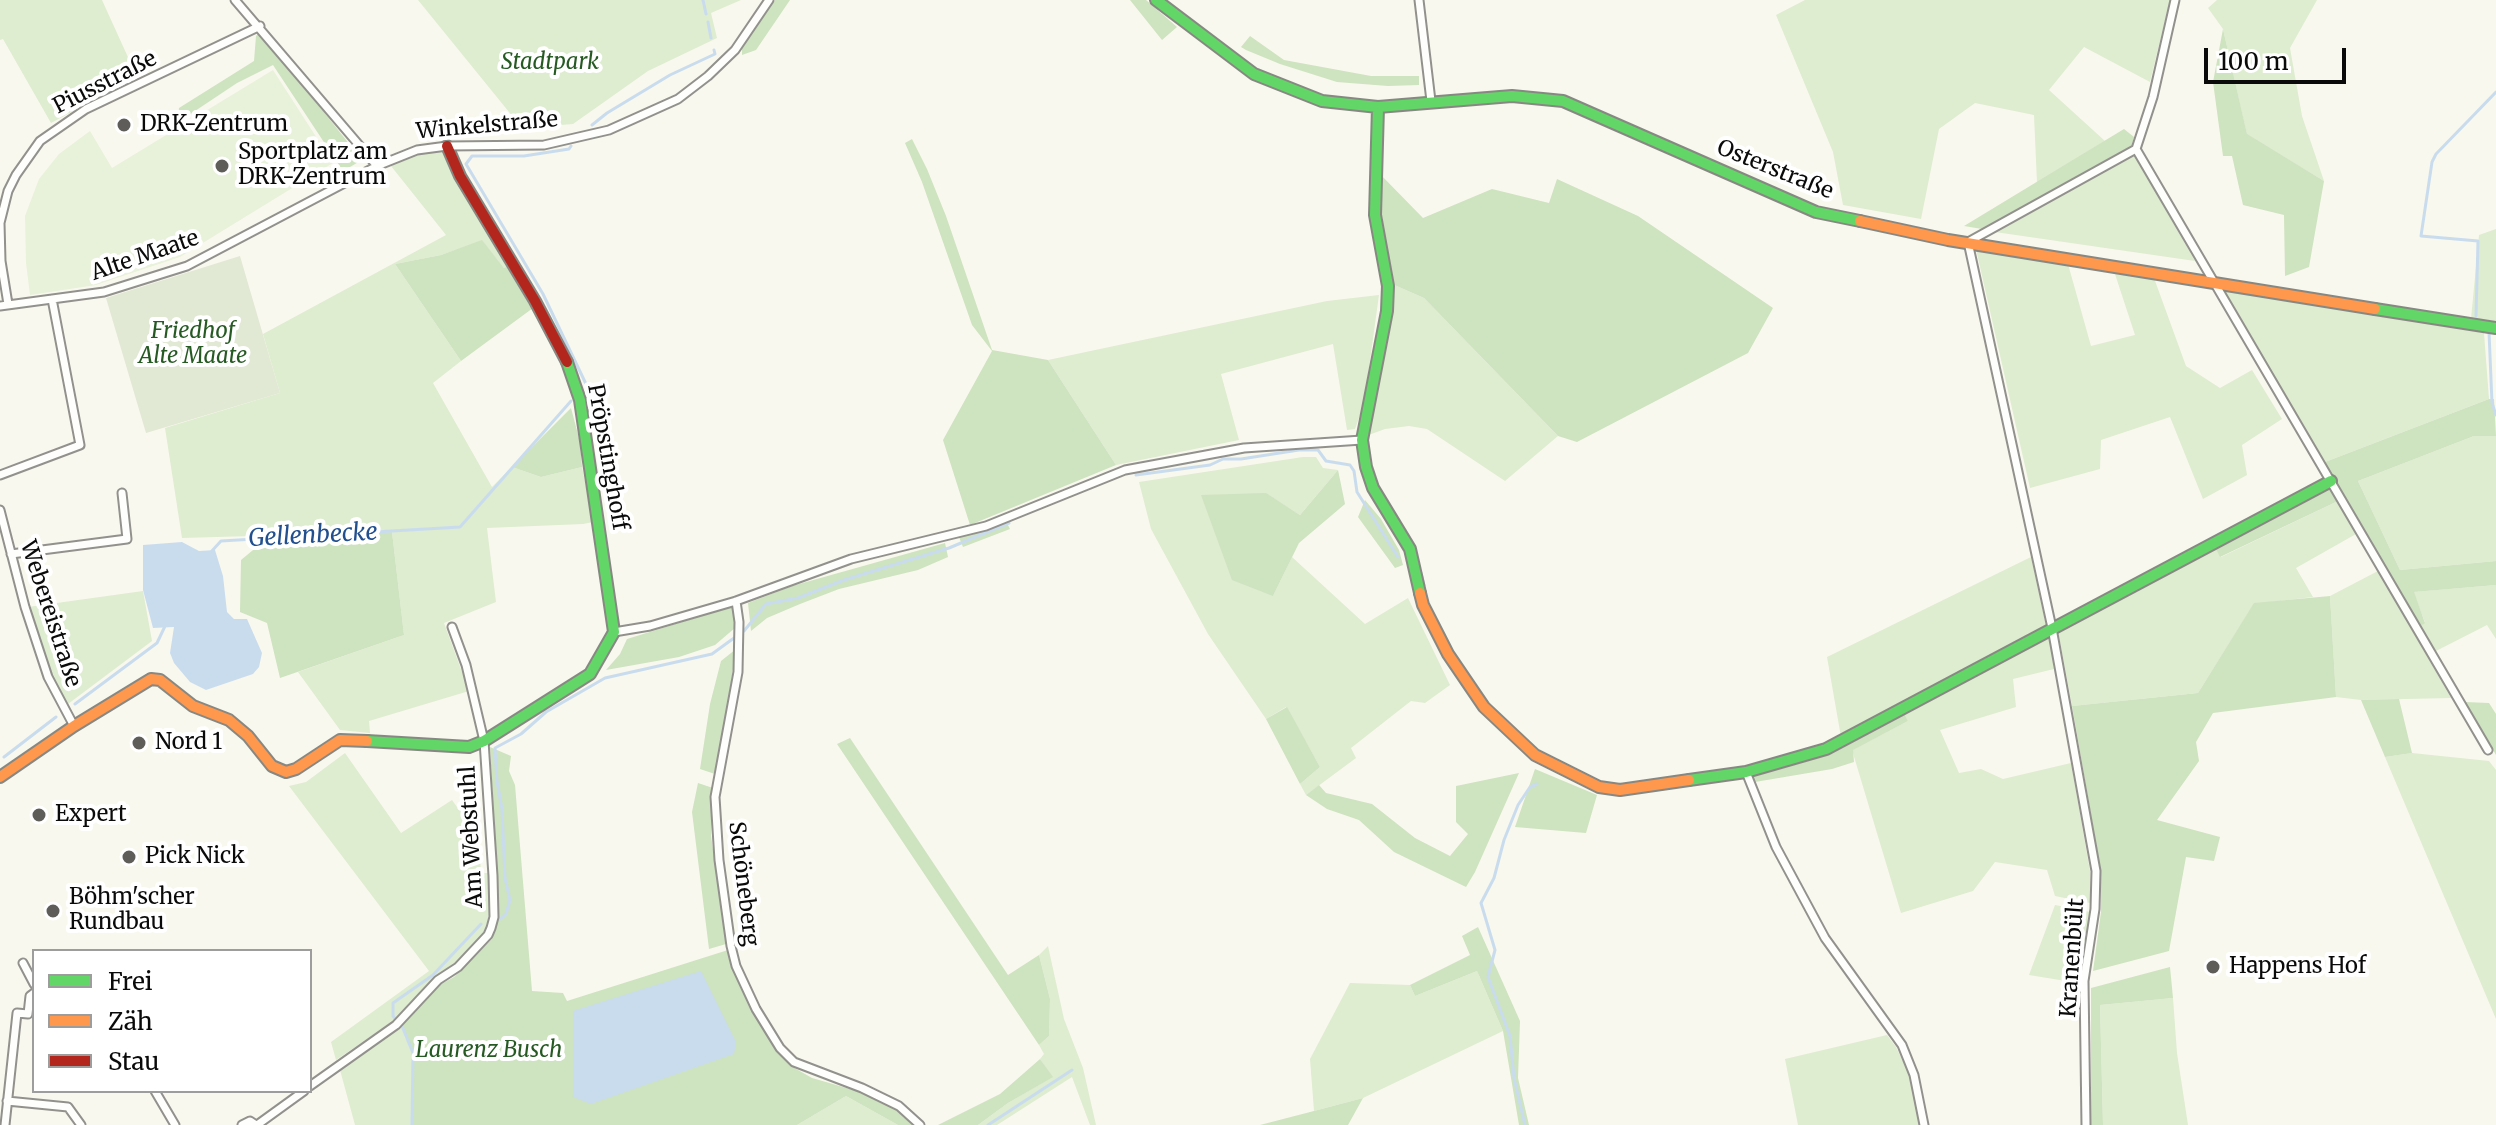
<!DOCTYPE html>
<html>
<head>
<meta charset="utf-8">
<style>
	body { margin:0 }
	#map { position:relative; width:2496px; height:1125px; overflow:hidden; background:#f9f8ee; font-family:Merriweather,serif }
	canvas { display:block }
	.legend { position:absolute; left:32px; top:949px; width:280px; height:144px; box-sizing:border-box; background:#fff; border:2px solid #9d9d9d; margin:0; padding:10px 14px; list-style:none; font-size:24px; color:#0a0a0a }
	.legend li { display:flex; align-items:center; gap:16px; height:40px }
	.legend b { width:40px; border:2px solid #9d9d9d }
	.scale { position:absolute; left:2204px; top:48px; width:142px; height:36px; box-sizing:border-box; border:4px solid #0a0a0a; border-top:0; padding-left:10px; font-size:24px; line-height:28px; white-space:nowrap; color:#0a0a0a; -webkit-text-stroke:6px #fff; paint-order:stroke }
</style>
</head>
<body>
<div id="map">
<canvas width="2496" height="1125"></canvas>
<ul class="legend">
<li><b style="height:10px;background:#63d668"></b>Frei</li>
<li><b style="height:10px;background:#ff974d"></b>Zäh</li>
<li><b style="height:10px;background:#b3261e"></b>Stau</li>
</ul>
<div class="scale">100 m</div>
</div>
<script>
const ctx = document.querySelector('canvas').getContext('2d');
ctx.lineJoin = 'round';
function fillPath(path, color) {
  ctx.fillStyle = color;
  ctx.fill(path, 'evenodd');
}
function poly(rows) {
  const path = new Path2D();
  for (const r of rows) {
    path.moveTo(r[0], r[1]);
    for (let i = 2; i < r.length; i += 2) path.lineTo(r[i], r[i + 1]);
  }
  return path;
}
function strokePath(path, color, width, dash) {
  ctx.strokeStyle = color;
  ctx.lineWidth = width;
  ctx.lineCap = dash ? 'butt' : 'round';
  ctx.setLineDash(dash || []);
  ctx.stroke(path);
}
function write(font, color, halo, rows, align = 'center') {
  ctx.font = font + ' Merriweather,serif';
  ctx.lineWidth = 8;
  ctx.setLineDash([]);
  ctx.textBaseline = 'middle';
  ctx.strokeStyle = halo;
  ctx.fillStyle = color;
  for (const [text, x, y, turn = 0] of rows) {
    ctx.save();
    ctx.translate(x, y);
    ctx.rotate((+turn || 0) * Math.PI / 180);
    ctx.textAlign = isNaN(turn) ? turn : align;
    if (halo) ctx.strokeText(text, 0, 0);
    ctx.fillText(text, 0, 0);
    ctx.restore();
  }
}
fillPath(poly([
	[0,0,102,0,137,77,51,123,3,39,0,40],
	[418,0,741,0,711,13,717,38,648,71,573,124,522,128],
	[1805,0,2170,0,2150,82,2084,47,2049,90,2105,141,2037,183,2034,115,1975,103,1939,129,1921,219,1843,205,1833,152,1776,15],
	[2217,0,2317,0,2290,48,2302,116,2324,181,2247,135,2223,29,2208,8],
	[441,151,508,266,504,268,482,241,441,255,395,264,461,361,433,383,492,487,512,467,541,477,582,467,593,522,583,524,487,528,496,602,444,623,469,691,369,721,370,733,340,730,298,672,404,635,392,532,182,538,165,428,280,393,263,334,446,235,391,166,421,153],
	[2134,155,2195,261,1995,232],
	[2496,229,2496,323,2471,319,2479,235],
	[1976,249,2068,264,2091,346,2135,335,2114,271,2154,278,2186,366,2220,388,2252,370,2282,419,2242,445,2247,475,2203,499,2170,417,2101,440,2100,469,2030,488],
	[1392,284,1424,298,1558,436,1505,481,1427,429,1409,426,1385,429,1366,436],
	[2222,289,2484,333,2489,399,2325,462],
	[1379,295,1364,404,1355,429,1347,430,1333,344,1221,374,1239,440,1116,465,1048,360,1327,301],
	[2474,436,2496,436,2496,561,2400,570,2358,481],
	[1303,457,1316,457,1323,468,1338,470,1300,515,1265,493,1273,596,1292,557,1365,624,1408,598,1450,685,1425,703,1411,701,1351,748,1356,758,1306,795,1300,784,1320,767,1286,707,1266,719,1208,634,1151,529,1139,482],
	[2338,501,2356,534,2296,568,2313,597,2254,604,2198,693,2072,706,2058,631,2215,547,2221,557],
	[2031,557,2046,625,1841,737,1827,657],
	[2378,571,2451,698,2361,700,2336,697,2330,596],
	[2496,585,2496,639,2487,625,2436,651,2421,626,2425,622,2413,592],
	[143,591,152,641,68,704,55,690,28,607],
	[2049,635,2054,669,2013,679,2016,707,1940,730,1959,773,1981,769,2003,779,2071,763,2090,871,2090,903,2055,896,2047,870,1995,862,1973,891,1901,913,1852,750,1908,721,1904,713],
	[345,753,401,833,452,800,457,807,476,794,481,873,488,873,489,915,484,934,456,963,429,983,392,1022,336,1060,331,1042,429,971,289,786,306,782],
	[2412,753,2489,761,2496,770,2496,1019,2385,757],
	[2055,905,2090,912,2078,983,2029,975],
	[1048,946,1064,1019,1083,1068,1096,1125,1090,1125,1072,1077,997,1125,978,1125,1008,1103,1052,1077,1040,1059,1044,1054,1039,1045,1049,1036,1050,999,1039,955],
	[1477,971,1503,1031,1363,1098,1314,1111,1310,1059,1350,983,1410,985,1415,996],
	[2173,998,2177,1053,2188,1125,2103,1125,2100,1005],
	[402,1026,413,1053,412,1125,355,1125,340,1070],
	[1887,1035,1896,1047,1910,1076,1919,1125,1798,1125,1785,1059],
	[846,1096,898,1125,797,1125]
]), '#deecd0');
fillPath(poly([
	[775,0,790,0,756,50,742,55,742,46],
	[1130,0,1146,0,1177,27,1162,40],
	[2223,29,2247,134,2324,181,2309,267,2285,276,2284,215,2243,205,2232,156,2223,156,2213,82],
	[260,32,362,160,343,171,273,65,237,83,177,123,179,108,254,61,256,36],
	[1250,36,1284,60,1371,76,1419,76,1419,85,1388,86,1337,82,1280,64,1246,50,1241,47],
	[2124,129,2134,137,2131,148,1982,229,1964,226],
	[912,139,927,169,946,216,992,350,1048,360,1116,465,970,525,943,440,992,351,972,325,922,182,905,143],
	[1378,172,1423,218,1492,189,1549,203,1557,179,1638,216,1773,308,1748,353,1577,442,1558,436,1424,298,1392,284,1377,214],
	[482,240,504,268,508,266,533,308,461,361,395,264,441,255],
	[2489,399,2494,399,2496,436,2474,436,2358,481,2400,570,2496,561,2496,585,2414,592,2425,623,2421,626,2325,462],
	[571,408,580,442,582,467,541,477,512,467],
	[1338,470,1345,504,1299,543,1273,596,1232,580,1201,495,1266,493,1300,515],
	[2329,486,2338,501,2220,557,2215,547],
	[1365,500,1381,519,1399,550,1403,565,1395,568,1358,517],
	[1006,521,1010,529,963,547,959,537],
	[392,532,404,635,280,678,267,623,240,612,241,560,270,536],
	[945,543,948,557,918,570,839,589,800,604,767,618,751,631,748,603,792,586],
	[2330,596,2336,697,2213,713,2196,742,2199,761,2157,820,2220,837,2214,861,2186,857,2169,951,2093,971,2101,912,2101,872,2072,706,2198,693,2254,603],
	[734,606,736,627,715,645,679,657,606,670,620,654,627,639],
	[736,649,724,729,715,774,700,769,710,704,721,661],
	[2399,699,2412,753,2385,757,2361,700],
	[2465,702,2489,703,2496,714,2496,755],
	[1287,707,1320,767,1300,784,1266,719],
	[1904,713,1908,721,1853,750,1854,762,1832,769,1755,782,1752,775],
	[850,738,1008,975,1039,955,1050,999,1049,1036,1039,1045,837,744],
	[490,747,511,756,509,771,515,785,532,991,563,993,567,1001,728,950,732,968,752,1011,775,1048,791,1066,812,1078,857,1091,896,1110,912,1125,898,1125,846,1096,797,1125,412,1125,413,1053,402,1026,436,987,454,977,492,939,499,913],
	[573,1012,736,1042,573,1097],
	[1535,769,1597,795,1586,833,1515,827],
	[1519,773,1475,872,1466,887,1394,852,1359,820,1327,809,1306,795,1319,785,1326,793,1372,804,1415,838,1450,856,1468,834,1456,822,1456,786],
	[698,783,713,788,711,835,726,944,709,949,692,812],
	[1478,927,1520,1021,1518,1078,1529,1125,1519,1125,1503,1031,1477,971,1415,996,1410,985,1470,955,1462,936],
	[2170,967,2173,998,2100,1005,2103,1125,2091,1125,2091,988],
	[1040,1059,1053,1077,1008,1103,978,1125,938,1125,1000,1094],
	[1363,1098,1348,1125,1260,1125,1314,1111]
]), '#cee3bf');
fillPath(poly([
	[240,256,280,393,146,433,106,298]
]), '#e1e8d4');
fillPath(poly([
	[273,70,333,163,180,257,96,285,30,295,26,263,25,216,39,179,59,154,90,131,112,168]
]), '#e8f1da');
fillPath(poly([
	[182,542,199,551,215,550,223,576,227,612,234,619,247,619,262,653,259,667,253,674,206,690,190,682,174,663,170,653,174,627,153,628,143,590,143,545],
	[701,971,736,1042,734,1054,591,1104,573,1097,573,1011]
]), '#c9dcee');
strokePath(poly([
	[703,0,706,14],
	[708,22,711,38],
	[592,125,607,113,670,75,715,54,714,50],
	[571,146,569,149,524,156,472,156,466,164,543,294,586,384],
	[2476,316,2478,241,2421,236,2432,162,2436,154,2496,92],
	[2484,331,2489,332,2492,403,2496,415],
	[1136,475,1210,465,1223,459,1241,459,1299,450,1318,450,1326,461,1350,465,1354,471,1357,492,1398,557],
	[210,553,221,541,460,527,571,401],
	[1421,573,1424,585],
	[744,631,766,604,798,598,844,580,949,548,1009,523],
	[75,704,157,643,166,624],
	[4,757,56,717],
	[500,919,506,914,510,900,505,878,502,809,497,781,495,748,521,734,546,712,605,678,712,654,734,638],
	[396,1020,393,1016,393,1003,433,975,481,924],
	[402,1026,413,1053,412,1125],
	[988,1125,1072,1070],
	[1525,1125,1514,1078,1510,1036,1488,977,1495,950,1481,903,1494,878,1504,840,1518,805,1530,787,1537,784]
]), '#c9dcee', 3);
const street = poly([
	[235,0,377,166],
	[1419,0,1431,101],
	[2136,149,2488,750],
	[8,304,1,261,0,223,8,191,16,175,40,141,86,109,260,26],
	[0,306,104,292,187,266,377,166,417,150,447,146,544,145,609,130,678,99,708,76,735,50,769,0],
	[0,475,80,445,52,299],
	[0,510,25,607,48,677,74,726],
	[11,554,127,539,122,493],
	[736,601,739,622,738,672,715,797,719,860,731,946,736,966,756,1009,780,1048,794,1062,862,1088,899,1106,920,1125],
	[614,632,650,626,736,601,851,559,986,526,1125,470,1244,448,1362,440],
	[1746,772,1776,847,1825,938,1902,1045,1914,1075,1924,1125],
	[23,963,34,984],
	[310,1086,396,1025,438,980,458,967,488,935,491,928,494,917,493,876,484,741,466,665,452,627],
	[155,1091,175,1125],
	[7,1101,68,1107,81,1125],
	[5,1125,17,1013,28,1014,30,996,34,993],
	[242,1125,250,1121,256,1125],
	[257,1125,304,1091],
	[2086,1125,2084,981,2095,909,2096,871,2052,628,1968,242,2136,149,2153,97,2175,0]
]);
const fast = poly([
	[1156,0,1254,74,1322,101,1378,107,1512,96,1563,101,1816,212,1860,221],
	[1378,107,1375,215,1388,286,1387,311,1362,440,1366,467,1373,488,1410,549,1420,593],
	[2375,309,2496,328],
	[367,741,469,747,484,741,590,674,614,632,580,400,567,362],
	[1689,780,1746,772,1826,749,2331,481]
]);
const slow = poly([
	[1860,221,1948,240,2375,309],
	[1420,593,1423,605,1448,654,1484,707,1535,755,1599,787,1620,790,1689,780],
	[0,777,74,726,151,679,160,680,193,706,229,720,248,736,272,766,286,772,296,769,340,740,367,741]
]);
const jam = poly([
	[447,146,460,176,535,301,567,362]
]);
strokePath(street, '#92918d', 11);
strokePath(fast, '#888883', 14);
strokePath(slow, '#888883', 14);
strokePath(jam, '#888883', 14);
strokePath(street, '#fefefc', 7);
strokePath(fast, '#63d668', 10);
strokePath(slow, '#ff974d', 10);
strokePath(jam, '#b3261e', 10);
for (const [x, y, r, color] of [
	[124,125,8,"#5e5d5a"],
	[222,166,8,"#5e5d5a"],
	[139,743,8,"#5e5d5a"],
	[39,815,8,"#5e5d5a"],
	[129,857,8,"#5e5d5a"],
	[53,911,8,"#5e5d5a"],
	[2213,967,8,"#5e5d5a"]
]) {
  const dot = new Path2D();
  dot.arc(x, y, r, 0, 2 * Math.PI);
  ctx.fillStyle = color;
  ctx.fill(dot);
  strokePath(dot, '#fff', 3);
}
write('italic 22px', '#265a23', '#fff', [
	["Stadtpark",550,63],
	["Friedhof",193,332],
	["Alte Maate",193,357],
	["Laurenz Busch",489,1051]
]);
write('22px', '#0a0a0a', '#fff', [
	["Piusstraße",105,83,-27],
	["Winkelstraße",487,126,-5],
	["Osterstraße",1775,170,22],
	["Alte Maate",145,256,-19],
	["Pröpstinghoff",607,457,80],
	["Webereistraße",50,614,72],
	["Am Webstuhl",472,837,-93],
	["Schöneberg",743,884,83],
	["Kranenbült",2073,958,-86]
]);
write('22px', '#0a0a0a', '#fff', [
	["DRK-Zentrum",140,125],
	["Sportplatz am",238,153],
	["DRK-Zentrum",238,178],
	["Nord 1",155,743],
	["Expert",55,815],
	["Pick Nick",145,857],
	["Böhm'scher",69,898],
	["Rundbau",69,923],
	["Happens Hof",2229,967]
], 'left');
write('italic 24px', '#224f8d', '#fff', [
	["Gellenbecke",313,536,-3]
]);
</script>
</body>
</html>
